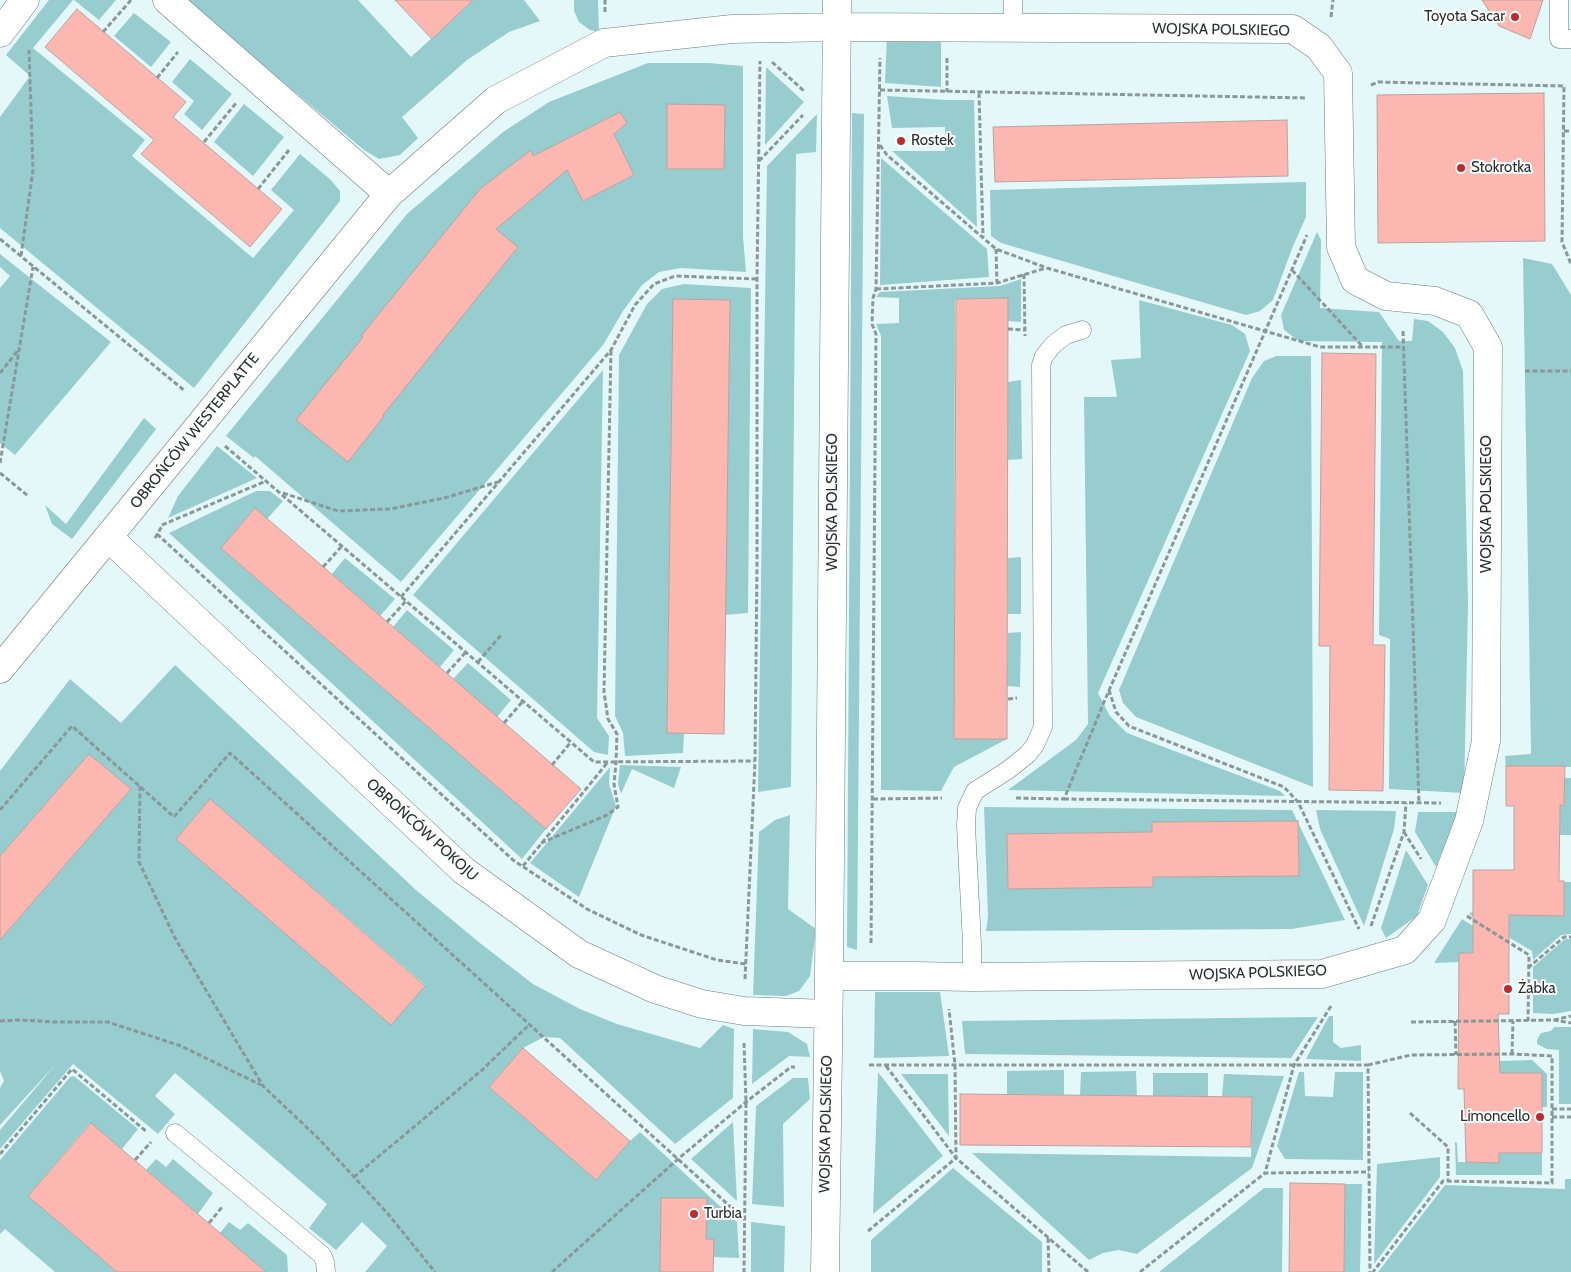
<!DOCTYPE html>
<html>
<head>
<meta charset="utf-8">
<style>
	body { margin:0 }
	canvas { display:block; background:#e5f8f9 }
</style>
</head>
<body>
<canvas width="1571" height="1272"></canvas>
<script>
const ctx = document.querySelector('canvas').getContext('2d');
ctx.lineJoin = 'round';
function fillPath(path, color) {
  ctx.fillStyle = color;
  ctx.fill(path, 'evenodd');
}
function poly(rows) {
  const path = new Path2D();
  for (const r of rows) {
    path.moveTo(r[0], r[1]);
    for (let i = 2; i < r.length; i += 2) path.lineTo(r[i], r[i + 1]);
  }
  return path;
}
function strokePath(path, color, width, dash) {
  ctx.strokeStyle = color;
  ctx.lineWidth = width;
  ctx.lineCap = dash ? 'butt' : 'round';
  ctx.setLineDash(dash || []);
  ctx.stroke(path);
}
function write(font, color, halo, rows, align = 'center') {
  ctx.font = font + ' Cabin,sans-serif';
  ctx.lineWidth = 4;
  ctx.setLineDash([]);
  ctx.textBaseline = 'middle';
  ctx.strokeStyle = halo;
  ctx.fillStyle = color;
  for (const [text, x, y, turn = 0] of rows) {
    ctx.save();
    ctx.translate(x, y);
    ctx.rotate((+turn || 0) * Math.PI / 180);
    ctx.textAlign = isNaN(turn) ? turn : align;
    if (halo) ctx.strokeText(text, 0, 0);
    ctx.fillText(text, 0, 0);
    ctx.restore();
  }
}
fillPath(poly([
	[49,0,73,0,33,48,145,140,132,156,253,258,294,210,271,190,300,154,331,180,340,191,340,201,194,388,0,228,0,117,30,76,6,55],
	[74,0,116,0,99,20],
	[185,0,358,0,411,57,469,4,466,0,524,0,540,21,509,32,467,60,402,117,418,138,400,155,379,159,364,150],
	[574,0,598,0,599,32,590,30,579,22,574,11],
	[134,13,171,42,151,67,114,36],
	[941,34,941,87,885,83,887,35],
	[190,59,232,94,202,130,184,114,194,101,172,82],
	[648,63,708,63,743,66,743,237,746,272,681,268,659,272,642,285,623,311,603,345,401,582,255,456,254,458,226,436,407,214,503,132,549,102],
	[606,119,634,175,583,201,555,145],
	[766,67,804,102,765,145],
	[887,96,946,100,974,100,977,227,892,151,945,151,945,127,892,128],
	[244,104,284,137,253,176,214,142],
	[852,113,864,114,857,950,847,947],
	[817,114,816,152,796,154,791,787,758,792,767,166],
	[881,158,987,249,989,277,880,285],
	[1306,182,1306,217,1293,246,1273,300,1260,311,1246,315,1001,243,991,236,990,190],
	[1317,232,1321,240,1320,308,1379,312,1399,341,1412,341,1414,319,1428,321,1443,332,1455,348,1463,371,1468,604,1464,793,1389,789,1390,639,1379,635,1382,342,1299,341,1284,330,1281,315],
	[0,254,111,342,15,455,0,443,0,288,10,276,0,267],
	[1523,258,1552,264,1571,295,1571,767,1506,766,1505,756,1531,754],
	[1021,279,1021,322,1008,321,1008,298,955,299,954,739,1007,739,954,767,941,791,881,790,881,336,876,324,899,323,899,298,876,297,880,292,1000,286],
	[684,284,751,288,748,613,725,615,730,300,673,299,667,733,684,733,683,753,625,756,623,733,615,716,619,355,647,304,662,289],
	[1139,300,1232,325,1245,334,1250,351,1098,693,1110,716,1127,733,1280,791,1285,796,1008,790,1076,740,1088,724,1084,397,1117,397,1111,360,1141,358],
	[1276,356,1311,356,1313,787,1136,717,1123,703,1119,690,1252,378,1264,361],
	[603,370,597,718,609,736,608,755,594,752,413,595],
	[1021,380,1022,459,1008,460,1008,382],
	[144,418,156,429,72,539,52,524,45,505,66,524],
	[217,446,257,478,168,518,178,496],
	[256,491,270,491,283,501,267,519,255,508,221,548,546,829,522,859,169,533],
	[1021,557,1021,614,1008,614,1008,558],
	[345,558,395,599,380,616,332,574],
	[407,610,454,650,440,667,393,627],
	[1021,632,1020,687,1007,686,1008,633],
	[468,663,511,700,497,717,453,679],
	[175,665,416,890,480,943,533,984,580,1009,617,1024,700,1048,723,1025,734,1029,733,1098,675,1144,560,1038,544,1037,523,1048,489,1087,596,1180,630,1141,640,1132,737,1222,739,1258,713,1257,713,1239,661,1239,660,1272,365,1272,387,1246,362,1222,336,1250,309,1228,327,1204,175,1073,155,1096,175,1114,158,1134,73,1064,0,1149,0,1130,56,1064,0,1125,0,1088,4,1081,0,1071,0,940,131,789,89,754,0,856,0,771,70,679,121,723],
	[210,799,425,985,391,1025,176,839],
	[620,765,681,767,674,788,632,769,621,794,618,784],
	[610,767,609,784,616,806,579,897,530,863],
	[1564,778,1571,778,1571,835,1560,835,1560,805,1564,806],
	[984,807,1292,810,1345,920,1292,929,986,931,988,916],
	[1298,821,1299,875,1153,877,1152,887,1008,888,1007,834,1152,832,1152,822],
	[1316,810,1396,811,1394,829,1364,926,1320,829],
	[1418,812,1458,812,1436,867,1415,832],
	[790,815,788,909,816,929,810,976,799,991,786,996,753,995,759,832,775,820],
	[1406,850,1428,885,1417,916,1386,938,1381,928],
	[1564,882,1571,882,1571,934,1561,935,1533,960,1532,951,1469,914,1473,911,1518,912,1564,916],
	[1462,919,1508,948,1509,953,1459,953,1459,962,1434,963],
	[1565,939,1571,939,1571,1011,1553,1014,1533,1013,1533,967],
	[875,992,940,992,949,1056,874,1058],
	[1329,1016,1333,1016,1333,1042,1341,1048,1361,1045,1361,1061,1306,1059],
	[1318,1017,1291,1058,965,1054,962,1021],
	[1554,1027,1571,1027,1571,1104,1559,1104,1559,1050,1547,1049,1537,1044,1537,1040,1541,1033,1551,1031],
	[753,1029,788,1032,807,1044,810,1057,789,1056,752,1084],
	[1532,1060,1547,1074,1547,1107,1542,1107,1542,1073,1499,1073,1500,1061],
	[1064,1070,1064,1095,1007,1094,1007,1071],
	[1136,1071,1137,1096,1080,1095,1081,1072],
	[878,1072,943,1156,873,1214],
	[1299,1072,1304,1072,1305,1096,1333,1097,1335,1072,1363,1072,1363,1160,1285,1159,1277,1146],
	[1153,1073,1208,1073,1208,1096,1153,1096],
	[901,1074,948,1074,949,1136],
	[1224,1074,1284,1076,1252,1168,1137,1254,1119,1250,1103,1253,1089,1260,972,1153,1251,1157,1252,1097,1222,1096],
	[74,1076,138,1129,122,1149,90,1123,28,1196,117,1272,55,1272,5,1229,0,1234,0,1160,70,1077],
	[793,1078,808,1078,810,1099,783,1124,784,1207,752,1204,756,1106],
	[733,1122,737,1201,691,1159],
	[1455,1142,1457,1143,1458,1162,1499,1163,1499,1150,1506,1153,1542,1153,1542,1175,1456,1175],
	[1440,1157,1440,1177,1374,1264,1377,1164],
	[156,1159,166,1167,173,1159,213,1193,198,1214,146,1170],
	[953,1168,1042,1242,1042,1272,871,1272,871,1240],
	[1565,1179,1571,1179,1571,1272,1378,1272,1445,1185,1565,1189],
	[1345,1184,1362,1184,1360,1272,1344,1272],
	[1264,1188,1283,1188,1282,1272,1159,1272],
	[229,1222,240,1230,248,1223,287,1255,288,1272,266,1272,220,1233],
	[751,1222,785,1226,784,1272,751,1272]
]), '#98cdd0');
const building = poly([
	[395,0,473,0,432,39,395,0],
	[1482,0,1543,0,1530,39,1499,26,1482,0],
	[77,9,186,102,173,117,282,209,250,247,141,154,154,140,45,47,77,9],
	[1544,93,1545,241,1378,243,1377,95,1544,93],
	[667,104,725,105,724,169,667,169,667,104],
	[620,112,627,123,614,134,634,175,583,201,567,170,496,229,518,247,383,415,384,416,348,462,296,420,363,337,361,336,480,189,531,150,533,156,620,112],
	[1287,120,1288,176,995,182,993,127,1287,120],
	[1008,298,1007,739,954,739,956,299,1008,298],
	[673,299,730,300,724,734,667,733,673,299],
	[1322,353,1376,354,1373,645,1385,645,1383,791,1329,790,1330,646,1319,646,1322,353],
	[255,508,581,789,546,829,221,548,255,508],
	[89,754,131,789,0,940,0,856,89,754],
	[1506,766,1565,766,1564,806,1560,805,1559,881,1564,881,1564,916,1509,915,1509,1014,1498,1014,1500,1073,1542,1073,1542,1153,1499,1153,1499,1163,1466,1162,1464,1089,1458,1089,1459,953,1473,953,1473,870,1514,870,1514,806,1506,806,1506,766],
	[210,799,425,986,391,1025,176,839,210,799],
	[1298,821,1299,876,1153,877,1153,887,1008,889,1007,834,1152,832,1152,822,1298,821],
	[523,1048,630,1141,596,1180,489,1087,523,1048],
	[960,1094,1252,1097,1251,1147,960,1145,960,1094],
	[91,1123,146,1170,266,1272,117,1272,81,1241,28,1196,91,1123],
	[1290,1183,1345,1184,1344,1272,1289,1272,1290,1183],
	[661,1198,707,1198,706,1239,714,1239,713,1272,660,1272,661,1198]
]);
fillPath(building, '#fcb7b0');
strokePath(building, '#b5a4a2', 1);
const lane = poly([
	[1559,0,1559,39,1571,39],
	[1013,28,1013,0],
	[972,977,972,944,966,826,967,808,975,791,1008,770,1028,754,1035,745,1043,727,1041,365,1044,356,1054,344,1066,335,1082,330],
	[175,1133,322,1255,325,1262,326,1272]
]);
const street = poly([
	[167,0,389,194],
	[0,33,25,0],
	[108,537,463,870,579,954,655,989,702,1004,744,1011,828,1014],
	[0,669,389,194,496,100,604,43,732,29,837,27,1293,29,1319,47,1338,73,1341,247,1355,280,1386,296,1435,301,1469,314,1488,347,1486,741,1469,821,1432,920,1405,950,1322,974,972,977,912,976,829,976],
	[825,1272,829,976,837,0]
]);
strokePath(lane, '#6a7a7b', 19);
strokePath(street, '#6a7a7b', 29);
strokePath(poly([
	[605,12,605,0],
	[1331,17,1333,0],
	[103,32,131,0],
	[947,58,947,92],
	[772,62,804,91],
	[157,78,178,52],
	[1371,85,1378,82,1564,86,1562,242,1571,264],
	[880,90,1307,98],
	[979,93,983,237],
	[1564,131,1571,131],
	[204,142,237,102],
	[880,145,887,155,996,249,1047,268,1320,347,1403,347],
	[759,161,803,115],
	[258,189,289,150],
	[0,239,185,391],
	[996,249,997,283],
	[21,256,33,170,29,50],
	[1292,270,1363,347],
	[1024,274,1025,336],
	[876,289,997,283,1046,268],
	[1008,329,1025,330],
	[1403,331,1419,803],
	[1525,371,1571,371],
	[0,373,19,349],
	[225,446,594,762,754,761],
	[0,463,33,267],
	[0,473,27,495],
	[283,493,338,511,390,509,444,498,498,482],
	[162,525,266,481],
	[157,534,513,860,587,909,641,935,717,960,746,964],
	[155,538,162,526],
	[323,567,342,546],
	[401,597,611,350,635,305,654,284,675,276,757,279],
	[387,622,406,601],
	[478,662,502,634],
	[447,673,466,652],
	[1109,690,1116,712,1129,726,1284,787,1298,802,1359,929],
	[1008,699,1017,698],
	[504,723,523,701],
	[552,765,571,742],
	[140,786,139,862,175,938,263,1086,319,1139,389,1215,435,1272],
	[1016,798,1064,799,1104,702,1307,235],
	[873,799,942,798],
	[1064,799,1441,803],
	[0,810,72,726,174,817,230,753,744,1219],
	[1404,832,1421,859],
	[541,843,607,815,618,807,614,784,616,762,617,734,608,719,604,692,611,350],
	[523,866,608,762],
	[1467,916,1529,955,1528,1021],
	[1371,926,1404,832,1406,803],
	[871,943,876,334,872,324,873,298,876,289,880,58],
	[1528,968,1564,937,1571,937],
	[745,979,755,761,757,564,757,279,760,61],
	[1331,1006,1294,1065,1265,1173,1369,1172],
	[1554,1020,1571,1016],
	[0,1021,21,1020,53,1022,108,1022,181,1046,261,1085],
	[1455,1021,1456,1055],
	[1411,1022,1554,1020,1571,1023],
	[744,1043,746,1102,744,1272],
	[1512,1054,1513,1021],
	[869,1065,1368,1065,1370,1272],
	[1368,1065,1411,1055,1512,1054,1552,1056,1552,1183,1443,1181,1373,1272],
	[886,1066,956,1158,1088,1272],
	[1552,1109,1571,1109],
	[1410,1113,1448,1147,1448,1181],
	[1552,1117,1571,1117],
	[0,1154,72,1069,147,1132],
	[135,1160,151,1142],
	[354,1177,482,1070,530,1024],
	[209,1223,223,1206],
	[868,1231,956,1158,955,1065,949,1009],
	[1048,1238,1049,1272],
	[552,1272,678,1159,746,1102,791,1067,795,1067],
	[1140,1272,1265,1173]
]), '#8a9899', 3, [5, 2.5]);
strokePath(lane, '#fff', 18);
strokePath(street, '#fff', 28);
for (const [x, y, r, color] of [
	[1515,17,5,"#ba2a2e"],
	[901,141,5,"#ba2a2e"],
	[1461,168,5,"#ba2a2e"],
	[1508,989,5,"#ba2a2e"],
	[1540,1117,5,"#ba2a2e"],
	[694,1214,5,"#ba2a2e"]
]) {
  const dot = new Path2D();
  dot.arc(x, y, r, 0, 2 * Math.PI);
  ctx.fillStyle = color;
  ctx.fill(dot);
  strokePath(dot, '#fff', 2);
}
write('15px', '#282f30', '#fff', [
	["Toyota Sacar",1505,17,"right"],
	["Rostek",911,141],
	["Stokrotka",1471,168],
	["Żabka",1518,989],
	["Limoncello",1530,1117,"right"],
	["Turbia",704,1214]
], 'left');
write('15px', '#282f30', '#fff', [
	["WOJSKA POLSKIEGO",1221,30,1],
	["OBROŃCÓW WESTERPLATTE",195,431,-51],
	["WOJSKA POLSKIEGO",833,502,-90],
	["WOJSKA POLSKIEGO",1487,504,-90],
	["OBROŃCÓW POKOJU",422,830,42],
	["WOJSKA POLSKIEGO",1258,973,-2],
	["WOJSKA POLSKIEGO",826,1124,-89]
]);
</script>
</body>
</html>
